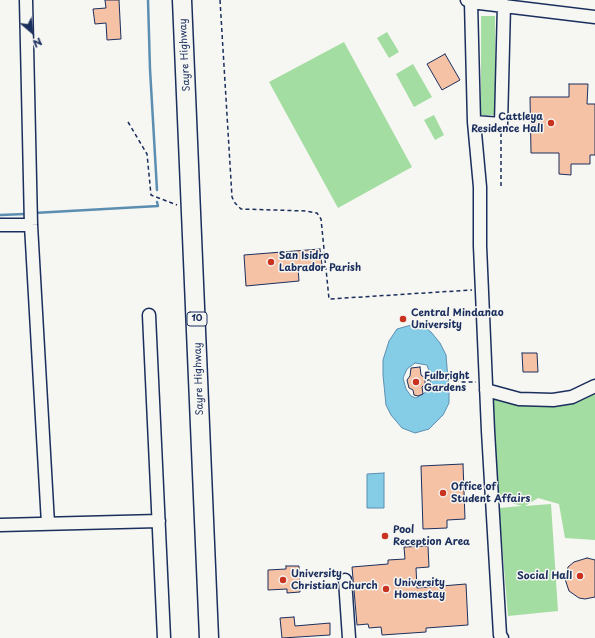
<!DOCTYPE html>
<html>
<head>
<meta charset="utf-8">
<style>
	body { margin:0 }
	#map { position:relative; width:595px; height:638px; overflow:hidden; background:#f6f6f2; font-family:"Playpen Sans",sans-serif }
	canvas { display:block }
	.north { position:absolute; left:12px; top:12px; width:40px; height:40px; -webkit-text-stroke:3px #f6f6f2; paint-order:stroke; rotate:152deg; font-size:11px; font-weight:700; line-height:16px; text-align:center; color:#1b2f5e }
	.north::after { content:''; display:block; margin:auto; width:14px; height:18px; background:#1b2f5e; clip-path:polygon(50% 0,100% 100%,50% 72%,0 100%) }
</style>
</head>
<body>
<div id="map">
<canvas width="595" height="638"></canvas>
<div class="north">N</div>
</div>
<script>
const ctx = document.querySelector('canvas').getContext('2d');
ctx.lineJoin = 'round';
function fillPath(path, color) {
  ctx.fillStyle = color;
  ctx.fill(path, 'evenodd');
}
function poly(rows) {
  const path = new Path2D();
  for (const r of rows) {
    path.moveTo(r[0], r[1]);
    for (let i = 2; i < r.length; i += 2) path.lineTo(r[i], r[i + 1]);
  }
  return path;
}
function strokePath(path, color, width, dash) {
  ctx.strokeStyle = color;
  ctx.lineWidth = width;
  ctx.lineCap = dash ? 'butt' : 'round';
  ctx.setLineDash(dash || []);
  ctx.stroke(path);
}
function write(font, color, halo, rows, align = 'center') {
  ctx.font = font + ' "Playpen Sans",sans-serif';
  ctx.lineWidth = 3;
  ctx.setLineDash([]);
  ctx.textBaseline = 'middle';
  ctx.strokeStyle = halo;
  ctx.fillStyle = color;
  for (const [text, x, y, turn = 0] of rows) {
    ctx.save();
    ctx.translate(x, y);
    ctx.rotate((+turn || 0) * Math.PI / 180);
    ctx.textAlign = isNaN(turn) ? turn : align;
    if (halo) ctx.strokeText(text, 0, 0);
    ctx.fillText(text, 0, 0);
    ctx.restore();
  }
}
fillPath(poly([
	[481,16,495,16,496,115,481,115],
	[387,32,399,52,389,58,377,38],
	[344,42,412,167,338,208,269,82],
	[413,64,432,97,414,107,396,74],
	[434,115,444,135,435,140,424,120],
	[595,389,595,540,565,538,559,504,538,498,525,506,551,504,558,611,508,616,499,508,522,506,498,499,489,394,554,404]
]), '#a4dda1');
const water = poly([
	[415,324,423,326,431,332,440,343,446,355,449,392,449,403,443,415,429,429,415,433,402,428,391,415,386,405,383,375,383,360,389,341,397,329,415,324],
	[415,363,427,365,431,377,430,385,426,392,416,398,411,396,406,389,403,378,407,369,415,363],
	[384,473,384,508,367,508,367,474,384,473]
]);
fillPath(water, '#85cde6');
strokePath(water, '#5b8eb0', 1);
strokePath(poly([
	[148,0,150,69,157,190],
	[34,213,158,206,157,202],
	[0,215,25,214]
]), '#5b8eb0', 2.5);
const building = poly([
	[105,0,119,0,121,39,107,40,106,23,95,24,93,9,106,8,105,0],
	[445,54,460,80,442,90,427,64,445,54],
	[569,84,588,84,587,104,595,104,595,155,590,155,590,164,571,164,571,175,559,174,559,153,531,153,530,97,569,97,569,84],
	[320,249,322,265,298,267,299,281,246,286,244,255,320,249],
	[522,353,537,353,538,372,523,372,522,353],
	[420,367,421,375,425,378,425,384,422,387,423,394,418,396,414,395,413,390,409,388,407,380,410,376,411,368,420,367],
	[463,464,465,519,447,520,447,528,423,529,421,466,463,464],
	[428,546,429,567,416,568,417,588,466,584,468,625,426,628,426,632,382,635,381,627,369,628,368,624,357,625,352,567,388,564,388,560,405,559,404,547,428,546],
	[587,558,595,560,595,597,585,599,579,598,569,591,565,579,568,567,574,562,587,558],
	[286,566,299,566,300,592,287,593,287,589,268,590,268,570,286,569,286,566],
	[294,617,295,626,330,623,330,635,282,638,280,618,294,617]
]);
fillPath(building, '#f5c2a5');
strokePath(building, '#1b2f5e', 1);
const minor = poly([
	[26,0,31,225,48,524],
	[467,0,471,2,595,17],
	[471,2,474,122,480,187,480,246,488,431,500,635,502,638],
	[474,122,501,124,504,5],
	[0,225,31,225],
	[149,315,164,638],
	[486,390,519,399,553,400,572,397,595,386],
	[0,525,159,521],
	[345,580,349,638]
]);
const highway = poly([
	[182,0,209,638]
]);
strokePath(minor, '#1b2f5e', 15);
strokePath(highway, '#1b2f5e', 21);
strokePath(poly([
	[220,0,232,197,235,203,241,209,306,211,317,213,321,219,329,299,472,290],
	[128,122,147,154,151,195,177,205],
	[501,133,501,189],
	[427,380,450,379,461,382,476,382]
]), '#1b2f5e', 1.5, [4, 3]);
strokePath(minor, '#f6f6f2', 12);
strokePath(highway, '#f6f6f2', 18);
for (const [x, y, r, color] of [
	[551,123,4,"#c8321e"],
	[271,262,4,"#c8321e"],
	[403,319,4,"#c8321e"],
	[416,382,4,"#c8321e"],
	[443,493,4,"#c8321e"],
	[385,536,4,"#c8321e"],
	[580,576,4,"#c8321e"],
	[283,580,4,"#c8321e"],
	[386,589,4,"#c8321e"]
]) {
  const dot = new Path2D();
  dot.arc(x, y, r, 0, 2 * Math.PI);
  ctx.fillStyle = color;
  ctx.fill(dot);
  strokePath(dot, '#f6f6f2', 1.5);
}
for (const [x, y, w] of [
	[197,319,20]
]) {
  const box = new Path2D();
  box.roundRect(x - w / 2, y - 7, w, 14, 3);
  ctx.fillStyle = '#f6f6f2';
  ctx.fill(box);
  strokePath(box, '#1b2f5e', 1);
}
write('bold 9px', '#1b2f5e', null, [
	["10",197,319]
]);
write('10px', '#1b2f5e', '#f6f6f2', [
	["Sayre Highway",185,55,-93],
	["Sayre Highway",199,379,-92]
]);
write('bold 10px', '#1b2f5e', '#f6f6f2', [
	["Cattleya",543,117,"right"],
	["Residence Hall",543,129,"right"],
	["San Isidro",279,256],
	["Labrador Parish",279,268],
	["Central Mindanao",411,313],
	["University",411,325],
	["Fulbright",424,376],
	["Gardens",424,388],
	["Office of",451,487],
	["Student Affairs",451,499],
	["Pool",393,530],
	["Reception Area",393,542],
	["University",291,574],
	["Christian Church",291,586],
	["Social Hall",572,576,"right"],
	["University",394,583],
	["Homestay",394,595]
], 'left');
</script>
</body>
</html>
